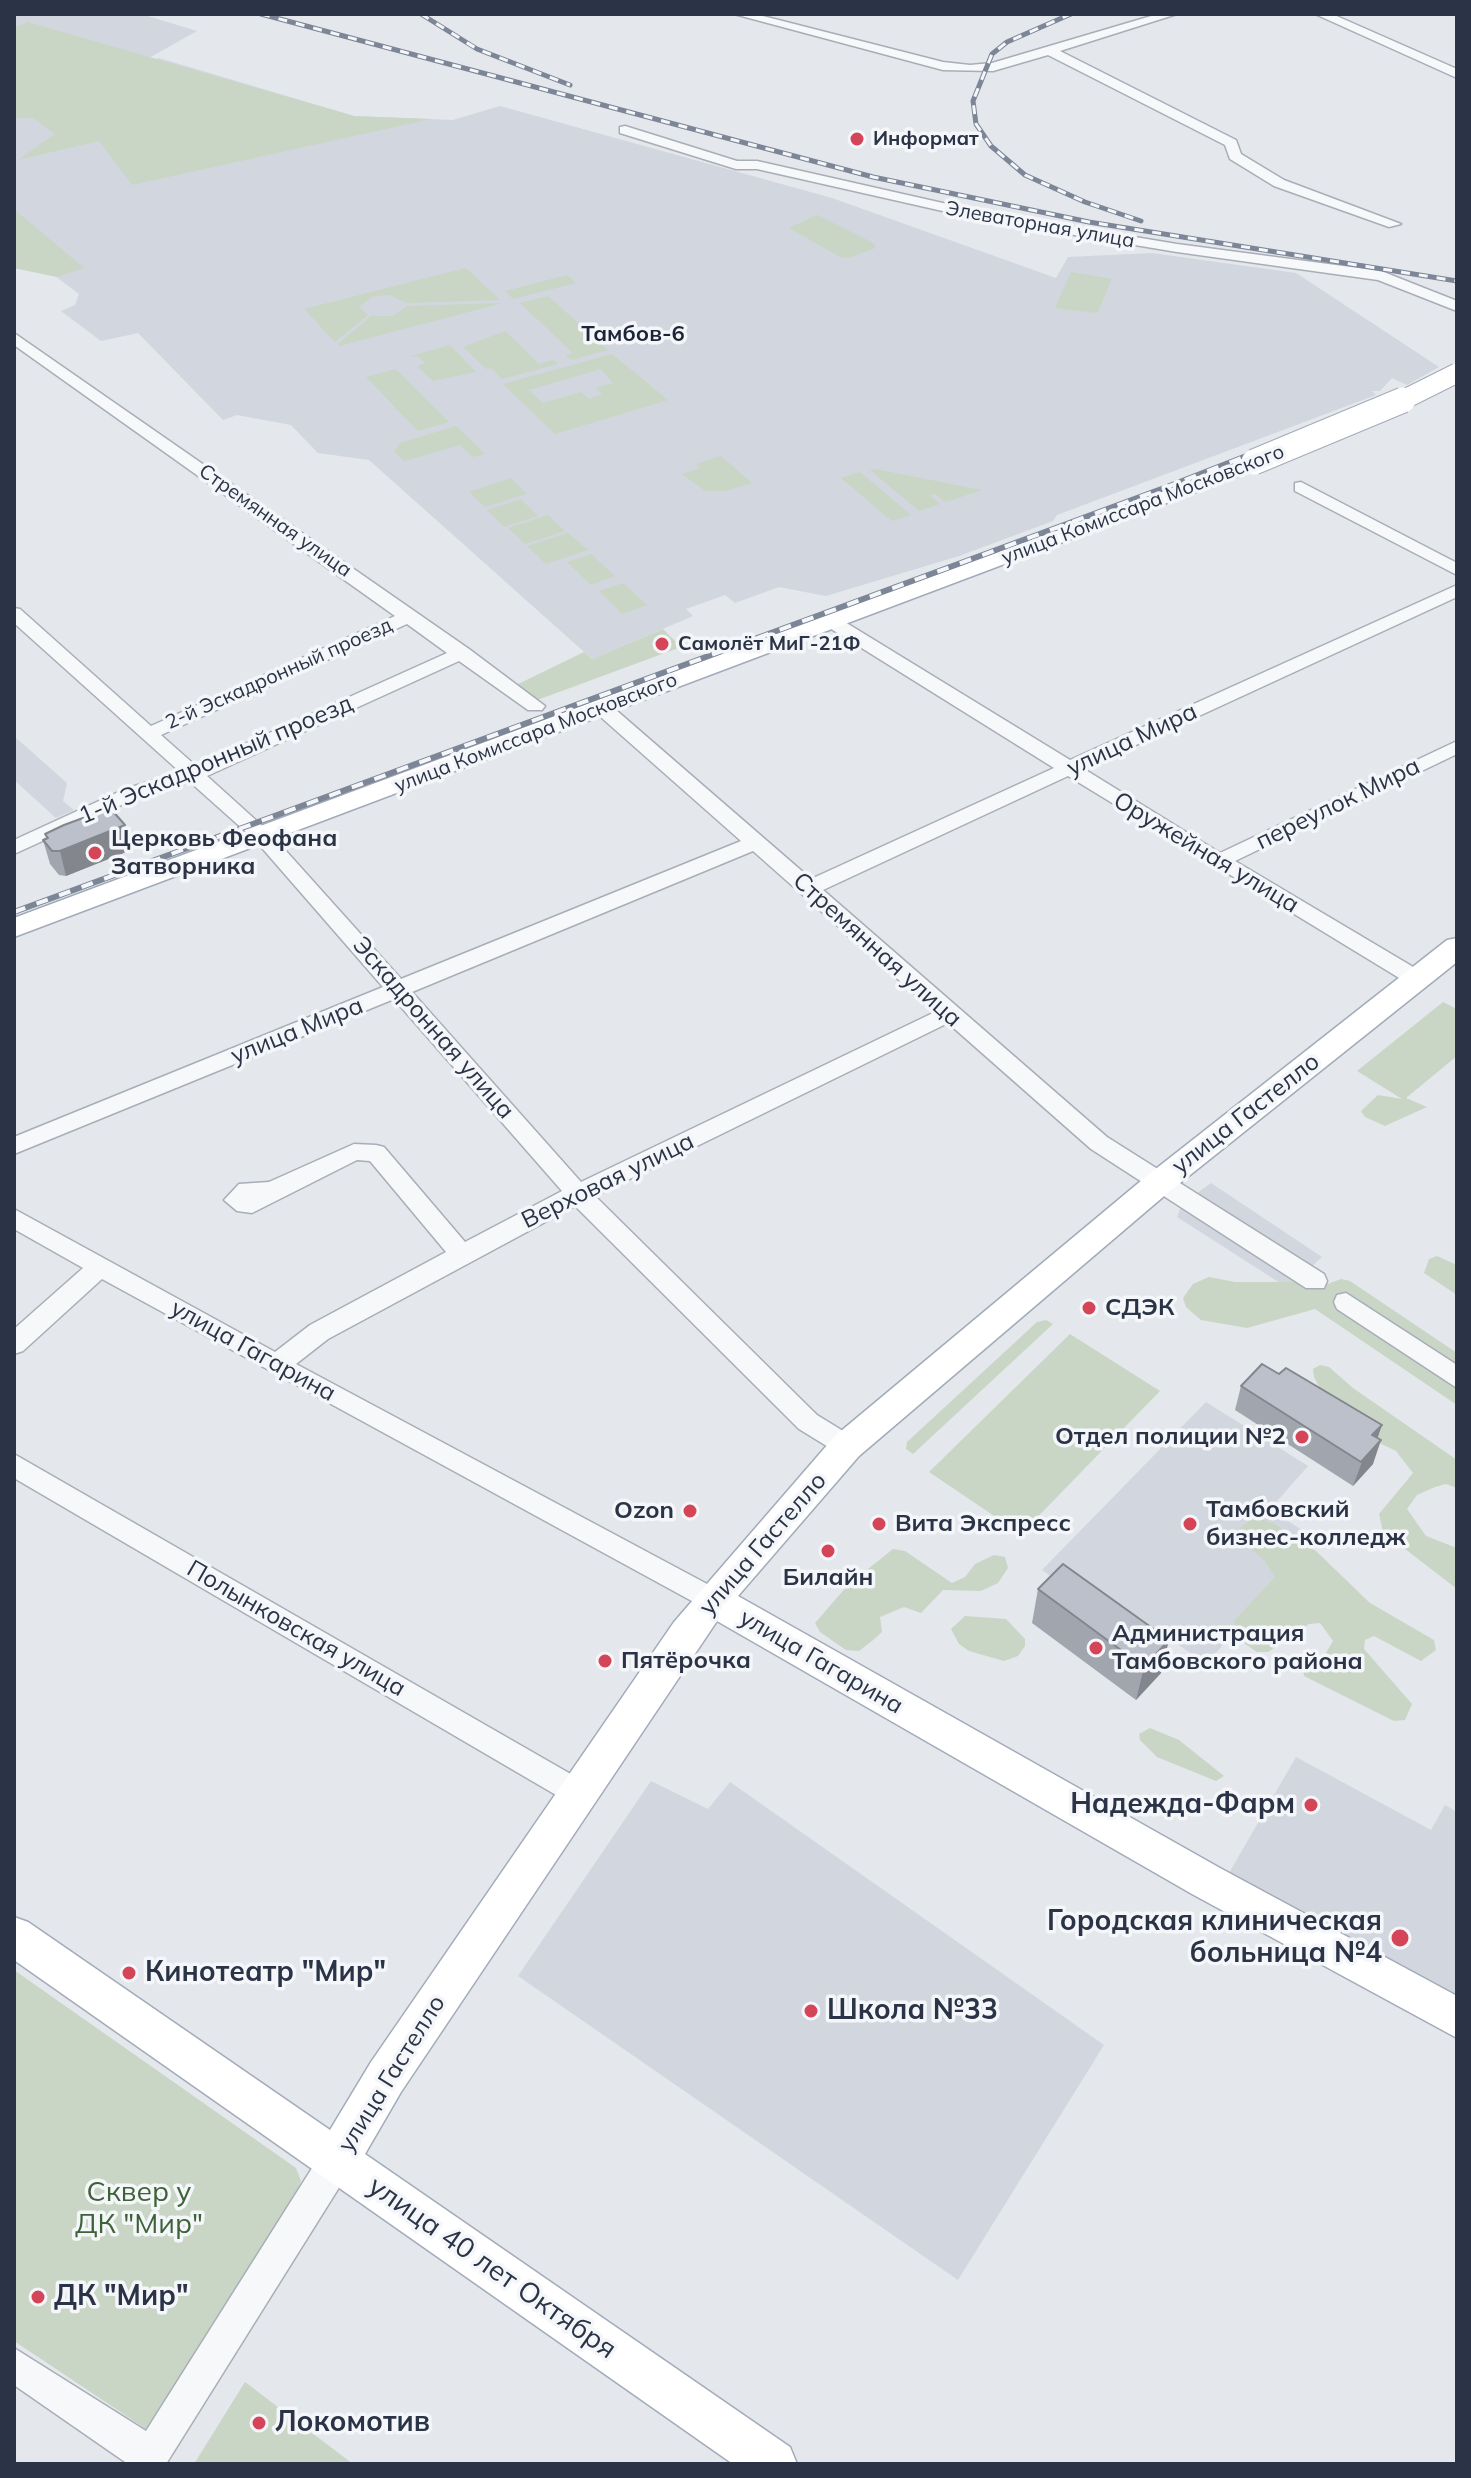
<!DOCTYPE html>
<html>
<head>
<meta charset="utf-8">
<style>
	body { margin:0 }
	#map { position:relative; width:1471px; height:2478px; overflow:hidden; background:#e4e7ec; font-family:Mulish,sans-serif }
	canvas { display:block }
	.frame { position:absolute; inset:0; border:16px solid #2a3446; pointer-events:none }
</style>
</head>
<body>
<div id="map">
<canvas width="1471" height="2478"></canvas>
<div class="frame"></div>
</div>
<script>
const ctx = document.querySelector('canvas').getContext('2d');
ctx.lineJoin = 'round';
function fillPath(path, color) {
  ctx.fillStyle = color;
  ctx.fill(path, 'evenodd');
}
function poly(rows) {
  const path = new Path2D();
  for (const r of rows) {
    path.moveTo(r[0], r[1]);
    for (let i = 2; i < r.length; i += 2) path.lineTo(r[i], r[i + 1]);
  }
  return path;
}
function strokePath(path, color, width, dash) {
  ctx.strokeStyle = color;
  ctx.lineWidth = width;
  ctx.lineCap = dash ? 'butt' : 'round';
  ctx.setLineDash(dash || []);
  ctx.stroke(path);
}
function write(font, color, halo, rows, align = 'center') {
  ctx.font = font + ' Mulish,sans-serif';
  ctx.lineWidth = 7;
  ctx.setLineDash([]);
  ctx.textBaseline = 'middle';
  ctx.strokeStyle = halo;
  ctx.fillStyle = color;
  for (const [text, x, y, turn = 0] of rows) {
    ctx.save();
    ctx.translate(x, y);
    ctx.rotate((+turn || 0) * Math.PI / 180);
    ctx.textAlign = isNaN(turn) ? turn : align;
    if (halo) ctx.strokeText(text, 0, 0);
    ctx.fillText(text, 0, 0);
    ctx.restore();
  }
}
fillPath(poly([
	[14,14,141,14,197,31,149,58,154,60,159,58,354,116,453,120,500,106,832,198,1056,278,1068,257,1152,253,1296,273,1439,367,1407,385,1392,378,1380,391,1372,391,1376,395,1057,515,1053,521,959,556,826,596,779,587,735,603,725,595,686,609,693,616,592,659,369,460,318,453,291,425,237,415,223,420,138,333,101,341,61,311,75,305,79,294,55,276,14,268],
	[14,736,67,783,63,801,74,810,56,818,14,780],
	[1211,1183,1322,1257,1288,1288,1177,1217,1182,1204],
	[1206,1402,1308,1466,1270,1509,1317,1540,1206,1664,1088,1582,1076,1594,1042,1570],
	[1296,1757,1431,1830,1445,1805,1457,1812,1457,2002,1229,1873],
	[651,1781,708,1809,730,1782,1104,2045,958,2280,518,1976]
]), '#d2d6de');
fillPath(poly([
	[28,22,354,116,431,119,132,185,99,141,18,160,55,134,33,118,14,118,14,28],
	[14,209,84,268,57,277,14,268],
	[817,215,875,244,875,248,849,258,840,257,789,228],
	[466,268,500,300,406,303,390,295,372,297,359,307,368,315,335,342,304,309],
	[1071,272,1112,279,1097,313,1055,308],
	[567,275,576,283,513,299,505,291],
	[548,296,608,350,571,360,566,356,573,353,520,303],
	[503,303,339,346,338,344,371,316,393,316,407,306],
	[505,331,539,364,553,360,558,364,502,379,491,368,486,369,463,347],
	[450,345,476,372,433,381,417,366,425,363,419,357,410,356],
	[612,354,668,400,555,434,503,384],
	[601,369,613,383,596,388,602,394,589,399,581,392,543,403,529,390],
	[396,369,449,422,418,431,366,377],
	[456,426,485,454,473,457,460,445,404,461,394,451,400,443],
	[721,456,752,483,725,491,705,491,682,474,700,468,696,464],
	[875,469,982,490,946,502,935,494,930,495,940,504,919,511,870,470],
	[860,472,911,515,892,521,841,478],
	[511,478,527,494,485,507,469,492],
	[521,499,538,516,504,527,487,510],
	[548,515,565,531,525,544,508,528],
	[568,533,588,550,546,564,527,546],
	[591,554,615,576,591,585,567,562],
	[623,583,647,605,622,614,599,591],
	[663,629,681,647,532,702,512,687,584,652,592,659],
	[1443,1002,1457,1009,1457,1056,1406,1098,1427,1107,1385,1126,1365,1117,1361,1111,1378,1095,1402,1099,1357,1071],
	[1437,1256,1457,1265,1457,1295,1424,1273,1429,1259],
	[1209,1277,1235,1282,1298,1282,1317,1288,1341,1279,1350,1281,1457,1353,1457,1405,1315,1309,1247,1328,1201,1320,1186,1307,1183,1298,1193,1284],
	[1046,1320,1053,1324,913,1454,906,1449,907,1442,1037,1322],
	[1070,1334,1160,1391,1021,1534,929,1472],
	[1320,1365,1329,1367,1353,1388,1457,1460,1457,1488,1446,1484,1435,1487,1417,1495,1407,1509,1426,1536,1457,1548,1457,1589,1383,1532,1379,1514,1413,1473,1396,1451,1351,1429,1329,1406,1314,1377,1313,1369],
	[1254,1517,1275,1524,1316,1551,1370,1603,1434,1640,1436,1650,1421,1661,1374,1636,1365,1640,1364,1649,1412,1704,1405,1720,1394,1721,1304,1676,1303,1666,1323,1658,1333,1641,1320,1623,1309,1624,1268,1652,1257,1652,1238,1639,1234,1621,1275,1577,1264,1560,1240,1539,1239,1529],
	[893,1549,905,1551,952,1583,965,1577,975,1564,994,1555,1005,1557,1008,1568,998,1583,981,1591,943,1590,921,1613,904,1607,880,1617,882,1632,872,1641,859,1651,846,1650,820,1632,815,1623,848,1585],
	[965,1616,1006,1619,1025,1639,1025,1646,1018,1656,1004,1661,969,1651,959,1644,951,1629],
	[1150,1728,1179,1740,1224,1776,1216,1781,1157,1757,1140,1740,1139,1734],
	[14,1970,296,2168,301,2181,293,2202,146,2429,14,2341],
	[245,2382,353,2464,194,2464]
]), '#c9d6c5');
const minor = poly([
	[734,14,755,14,943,62,970,65,992,63,1158,14,1177,14,1060,51,1236,140,1241,154,1284,180,1401,224,1389,227,1274,186,1230,159,1225,145,1048,55,993,71,943,70,734,14],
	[1315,14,1332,14,1457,69,1457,78,1315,14],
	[625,126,737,161,757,161,978,211,1177,244,1381,271,1457,301,1457,311,1378,280,1177,252,978,219,757,169,736,169,620,133,620,127,625,126],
	[14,333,469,649,545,706,542,710,528,710,459,661,207,776,269,832,401,979,741,841,595,712,595,704,609,704,811,879,1054,768,828,627,828,619,840,619,1070,760,1457,585,1457,597,1084,769,1220,853,1457,741,1457,754,1235,861,1425,974,1428,979,1425,984,1409,984,1068,776,823,890,1107,1137,1324,1274,1327,1281,1324,1288,1306,1288,1091,1149,948,1023,595,1196,817,1415,856,1439,860,1446,856,1453,847,1456,838,1453,799,1429,575,1206,328,1339,296,1364,722,1592,726,1600,722,1608,712,1612,102,1279,23,1351,14,1354,14,1329,83,1268,14,1229,14,1209,275,1352,310,1325,446,1252,370,1161,357,1160,252,1213,237,1211,224,1200,239,1184,269,1182,354,1144,376,1145,384,1147,465,1242,562,1191,394,999,14,1154,14,1137,383,987,255,840,190,782,139,797,14,854,14,840,125,789,180,772,14,623,14,608,20,609,151,726,395,616,14,345,14,333],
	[407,624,447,653,196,766,161,735,407,624],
	[753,851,935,1012,581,1182,412,992,753,851],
	[1301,482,1457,563,1457,575,1295,491,1295,483,1301,482],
	[1346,1293,1457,1365,1457,1388,1337,1309,1334,1302,1337,1295,1346,1293],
	[14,1454,588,1784,593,1793,588,1802,578,1806,568,1802,14,1478,14,1454],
	[338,2142,350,2146,354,2158,350,2170,166,2464,128,2464,14,2385,14,2348,146,2431,326,2146,338,2142]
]);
const major = poly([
	[1254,455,1262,457,1265,462,1262,467,14,937,14,918,1254,455],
	[1457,938,1457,962,1170,1191,859,1456,738,1596,1220,1868,1457,1996,1457,2038,1192,1894,717,1621,401,2092,365,2154,790,2447,797,2464,733,2464,14,1960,14,1917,28,1922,330,2130,371,2062,674,1622,835,1436,1148,1175,1447,940,1457,938]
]);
strokePath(minor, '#a8aeb7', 3);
strokePath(major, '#a2abb9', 3);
fillPath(minor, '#f7f8fa');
fillPath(major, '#fff');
const railFar1 = poly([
	[261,14,873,177,1089,222,1457,281],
	[421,14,477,49,570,85],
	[1071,14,1007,42,992,54,973,101,976,124,991,146,1025,175,1085,202,1141,221],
	[1385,402,1457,374]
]);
const rail = poly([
	[14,912,1167,487,1390,400]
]);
strokePath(railFar1, '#7c8697', 5);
strokePath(rail, '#7c8697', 6);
strokePath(railFar1, '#f4f6f9', 3, [9]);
strokePath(rail, '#f4f6f9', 4, [12]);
const majorBridgeFar1 = poly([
	[1399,402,1457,373]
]);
const majorBridge = poly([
	[1254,462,1403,400]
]);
strokePath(majorBridgeFar1, '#a2abb9', 21, []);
strokePath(majorBridge, '#a2abb9', 27, []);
strokePath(majorBridgeFar1, '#fff', 19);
strokePath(majorBridge, '#fff', 25);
fillPath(poly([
	[45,834,131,850,66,876,59,875,50,864,43,840,46,838],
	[1279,1374,1382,1425,1377,1438,1373,1464,1353,1486,1235,1410,1241,1386],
	[1038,1589,1161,1673,1136,1700,1032,1623]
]), '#a1a5ae');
fillPath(poly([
	[125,825,131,850,66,876,60,851],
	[1382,1425,1374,1448,1381,1440,1373,1464,1353,1486,1372,1435],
	[1169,1640,1161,1673,1136,1700,1144,1667]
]), '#83868d');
const building = poly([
	[110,808,125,825,60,851,52,851,43,840,48,838,45,834,64,825,110,808],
	[1262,1364,1279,1374,1286,1368,1382,1425,1372,1435,1381,1440,1361,1462,1241,1386,1262,1364],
	[1063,1564,1169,1640,1144,1667,1038,1589,1063,1564]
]);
fillPath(building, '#bbc0ca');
strokePath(building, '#83868d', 2);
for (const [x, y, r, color] of [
	[857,139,8,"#d54558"],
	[662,644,8,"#d54558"],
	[95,853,8,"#d54558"],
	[1089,1308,8,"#d54558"],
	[1302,1437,8,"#d54558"],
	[690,1511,8,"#d54558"],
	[879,1524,8,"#d54558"],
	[1190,1524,8,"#d54558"],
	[828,1551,8,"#d54558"],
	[1096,1648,8,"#d54558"],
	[605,1661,8,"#d54558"],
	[1311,1805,8,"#d54558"],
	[1400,1938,10,"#d54558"],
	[129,1973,8,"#d54558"],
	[811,2011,8,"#d54558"],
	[38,2297,8,"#d54558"],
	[259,2423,8,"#d54558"]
]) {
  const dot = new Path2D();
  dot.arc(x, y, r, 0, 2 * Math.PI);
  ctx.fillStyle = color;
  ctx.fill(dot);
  strokePath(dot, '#f4f6f9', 3);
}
write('bold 20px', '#2a3446', '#f4f6f9', [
	["Информат",873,139],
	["Самолёт МиГ-21Ф",678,644]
], 'left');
write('20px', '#2a3446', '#f4f6f9', [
	["Элеваторная улица",1040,225,10],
	["улица Комиссара Московского",1143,505,-21],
	["Стремянная улица",275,521,35],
	["2-й Эскадронный проезд",279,674,-24],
	["улица Комиссара Московского",536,733,-21]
]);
write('bold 22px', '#1c2537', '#f4f6f9', [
	["Тамбов-6",633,334]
]);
write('24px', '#2a3446', '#f4f6f9', [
	["улица Мира",1132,740,-25],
	["1-й Эскадронный проезд",216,760,-23],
	["переулок Мира",1338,804,-26],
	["Оружейная улица",1206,853,31],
	["Стремянная улица",877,950,42],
	["Эскадронная улица",433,1028,49],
	["улица Мира",297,1031,-22],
	["улица Гастелло",1246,1114,-38],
	["Верховая улица",608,1181,-26],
	["улица Гагарина",253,1351,29],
	["улица Гастелло",763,1544,-49],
	["Полынковская улица",296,1629,30],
	["улица Гагарина",821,1662,30],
	["улица Гастелло",392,2074,-58]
]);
write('bold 24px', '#2a3446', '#f4f6f9', [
	["Церковь Феофана",111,839],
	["Затворника",111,867],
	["СДЭК",1105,1308],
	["Отдел полиции №2",1286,1437,"right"],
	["Тамбовский",1206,1510],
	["бизнес-колледж",1206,1538],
	["Ozon",674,1511,"right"],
	["Вита Экспресс",895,1524],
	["Билайн",828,1578,"center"],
	["Администрация",1112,1634],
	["Тамбовского района",1112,1662],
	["Пятёрочка",621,1661]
], 'left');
write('bold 28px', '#2a3446', '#f4f6f9', [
	["Надежда-Фарм",1295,1805,"right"],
	["Городская клиническая",1382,1922,"right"],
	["больница №4",1382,1954,"right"],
	["Кинотеатр \"Мир\"",145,1973],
	["Школа №33",827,2011],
	["ДК \"Мир\"",54,2297],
	["Локомотив",275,2423]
], 'left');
write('28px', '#3e6237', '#f4f6f9', [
	["Сквер у",139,2193],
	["ДК \"Мир\"",139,2225]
]);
write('28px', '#2a3446', '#f4f6f9', [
	["улица 40 лет Октября",492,2268,35]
]);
</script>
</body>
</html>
